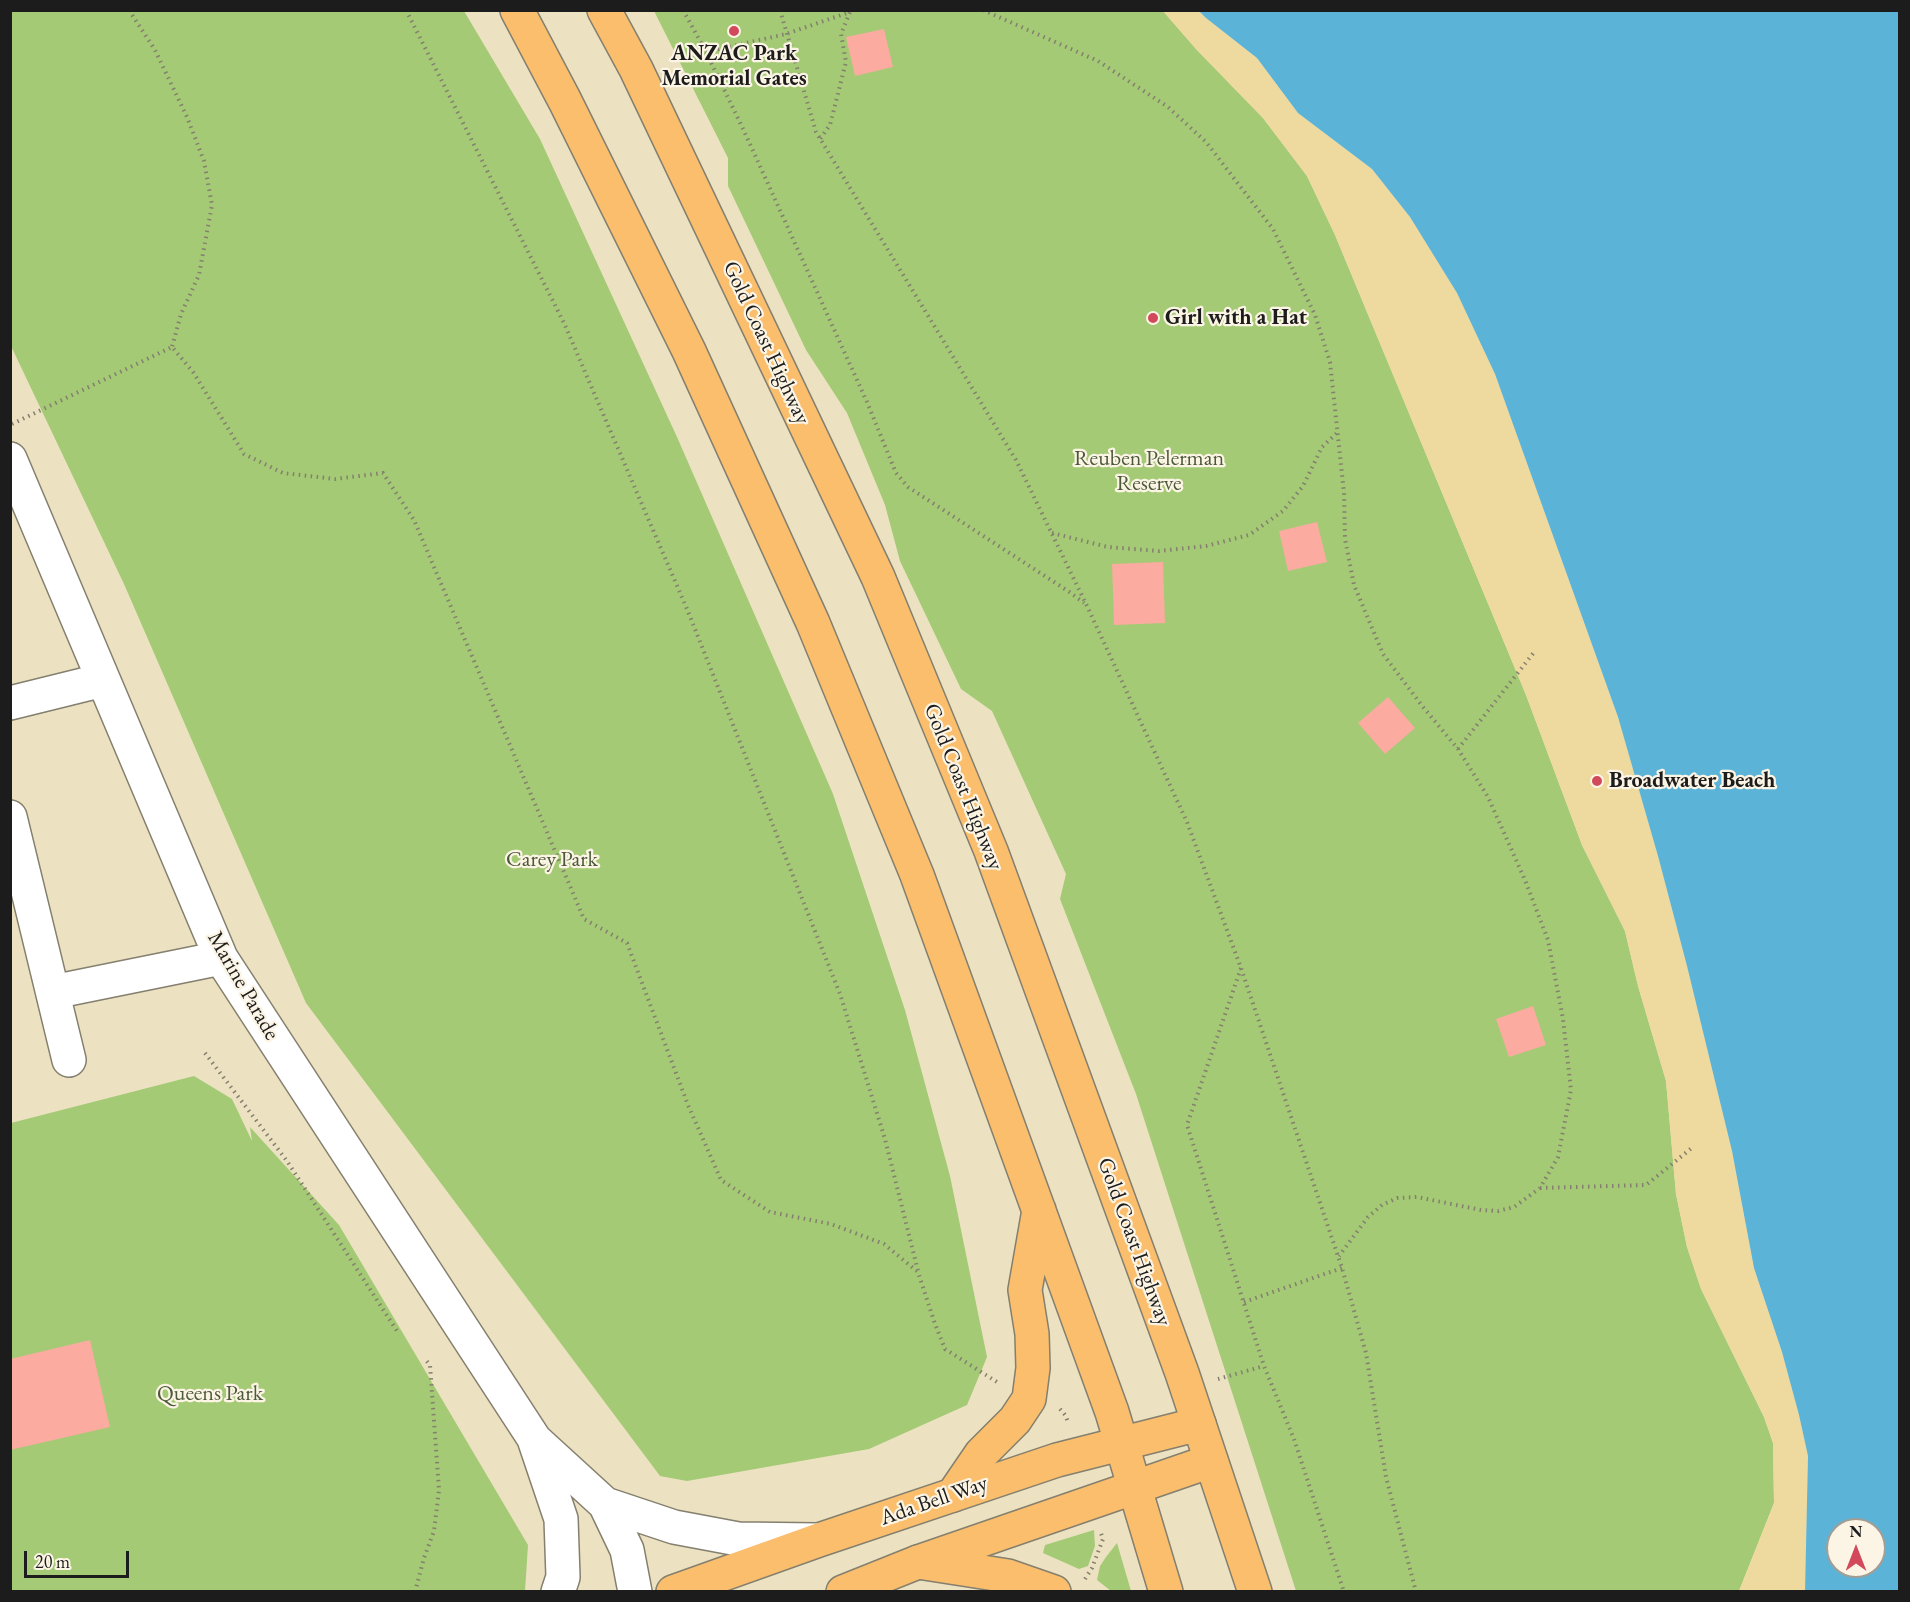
<!DOCTYPE html>
<html>
<head>
<meta charset="utf-8">
<style>
	body { margin:0 }
	#map { position:relative; width:1910px; height:1602px; overflow:hidden; background:#ece2c1; font-family:"EB Garamond",serif }
	canvas { display:block }
	.frame { position:absolute; inset:0; border:12px solid #1c1c1c; pointer-events:none }
	.north { position:absolute; left:1826px; top:1518px; width:60px; height:60px; box-sizing:border-box; background:#fcf5e5; border:2px solid #a29e95; border-radius:50%; rotate:0deg; font-size:16px; font-weight:700; line-height:24px; text-align:center; color:#1c1c1c }
	.north::after { content:''; display:block; margin:auto; width:21px; height:27px; background:#d1495b; clip-path:polygon(50% 0,100% 100%,50% 72%,0 100%) }
	.scale { position:absolute; left:24px; top:1551px; width:105px; height:27px; box-sizing:border-box; border:3px solid #1c1c1c; border-top:0; padding-left:8px; font-size:18px; line-height:21px; white-space:nowrap; color:#1c1c1c; -webkit-text-stroke:4px #fcf5e5; paint-order:stroke }
</style>
</head>
<body>
<div id="map">
<canvas width="1910" height="1602"></canvas>
<div class="frame"></div>
<div class="north">N</div>
<div class="scale">20 m</div>
</div>
<script>
const ctx = document.querySelector('canvas').getContext('2d');
ctx.lineJoin = 'round';
function fillPath(path, color) {
  ctx.fillStyle = color;
  ctx.fill(path, 'evenodd');
}
function poly(rows) {
  const path = new Path2D();
  for (const r of rows) {
    path.moveTo(r[0], r[1]);
    for (let i = 2; i < r.length; i += 2) path.lineTo(r[i], r[i + 1]);
  }
  return path;
}
function strokePath(path, color, width, dash) {
  ctx.strokeStyle = color;
  ctx.lineWidth = width;
  ctx.lineCap = dash ? 'butt' : 'round';
  ctx.setLineDash(dash || []);
  ctx.stroke(path);
}
function write(font, color, halo, rows, align = 'center') {
  ctx.font = font + ' "EB Garamond",serif';
  ctx.lineWidth = 4.5;
  ctx.setLineDash([]);
  ctx.textBaseline = 'middle';
  ctx.strokeStyle = halo;
  ctx.fillStyle = color;
  for (const [text, x, y, turn = 0] of rows) {
    ctx.save();
    ctx.translate(x, y);
    ctx.rotate((+turn || 0) * Math.PI / 180);
    ctx.textAlign = isNaN(turn) ? turn : align;
    if (halo) ctx.strokeText(text, 0, 0);
    ctx.fillText(text, 0, 0);
    ctx.restore();
  }
}
fillPath(poly([
	[11,10,464,11,540,139,677,437,833,794,905,1010,950,1176,987,1357,967,1405,869,1449,687,1481,660,1476,306,1003,124,584,11,346],
	[654,11,1163,11,1196,49,1263,118,1307,176,1335,235,1526,695,1582,845,1625,931,1638,986,1666,1081,1676,1194,1687,1247,1701,1289,1764,1417,1773,1443,1774,1503,1739,1591,1296,1591,1136,1094,1060,899,1066,874,992,711,961,689,900,561,885,505,847,413,806,350,728,186,728,158],
	[194,1076,232,1099,252,1141,250,1127,339,1225,528,1545,525,1591,11,1591,11,1123],
	[1094,1530,1095,1546,1088,1566,1079,1569,1043,1553,1045,1545],
	[1117,1543,1131,1591,1111,1591,1097,1580,1100,1566,1106,1557]
]), '#a4ca75');
fillPath(poly([
	[1163,11,1199,11,1206,18,1257,58,1298,113,1372,169,1410,217,1457,293,1495,374,1618,717,1658,856,1687,966,1732,1151,1754,1268,1782,1352,1799,1415,1808,1456,1805,1591,1739,1591,1774,1503,1773,1443,1764,1417,1701,1289,1687,1247,1676,1194,1666,1081,1638,986,1625,931,1582,845,1526,695,1335,235,1307,176,1263,118,1196,49]
]), '#eeda9e');
fillPath(poly([
	[1199,11,1899,11,1899,1591,1805,1591,1808,1456,1799,1415,1782,1352,1754,1268,1732,1151,1687,966,1658,856,1618,717,1495,374,1457,293,1410,217,1372,169,1298,113,1257,58,1206,18],
	[1838,1530,1874,1530,1874,1566,1838,1566]
]), '#5cb3d8');
fillPath(poly([
	[884,29,893,67,855,76,846,37],
	[1317,522,1327,562,1288,571,1279,531],
	[1163,562,1165,623,1114,625,1112,564],
	[1388,697,1415,728,1385,754,1358,723],
	[1533,1006,1546,1045,1509,1057,1496,1019],
	[90,1340,110,1427,10,1450,10,1359]
]), '#fbaba0');
const minor = poly([
	[10,459,221,958,535,1440,605,1504,627,1550,635,1592],
	[10,703,103,680],
	[10,817,69,1060],
	[53,992,221,958],
	[535,1442,561,1519,563,1577,558,1592],
	[605,1504,674,1527,738,1539,817,1540]
]);
const major = poly([
	[673,1592,819,1540,1057,1460,1199,1424],
	[843,1592,918,1562,1211,1461]
]);
const highway = poly([
	[517,10,565,101,689,351,813,623,917,875,1112,1412,1166,1592],
	[604,10,636,69,878,577,991,851,1182,1373,1255,1592],
	[953,1495,981,1454,1015,1420,1029,1399,1033,1368,1032,1334,1025,1290,1039,1210],
	[918,1562,1008,1576,1054,1592]
]);
strokePath(minor, '#847f6e', 36);
strokePath(major, '#847f6e', 36);
strokePath(highway, '#847f6e', 36);
strokePath(poly([
	[129,10,155,50,187,117,204,161,212,205,199,275,181,314,172,347],
	[406,10,564,323,687,609,840,994,885,1139,918,1271],
	[683,10,706,52,744,131,867,402,896,473,908,487,1071,593,1084,603],
	[780,10,816,132,1016,460,1087,606,1187,822,1241,968,1342,1268,1366,1353,1386,1477,1416,1592],
	[983,10,1098,61,1168,107,1206,142,1273,229,1315,315,1330,362,1344,493,1345,539,1354,585,1383,654,1423,707,1458,749,1488,797,1525,880,1548,940,1563,1019,1571,1090,1558,1157,1540,1188,1514,1207,1498,1211,1481,1210,1417,1197,1397,1198,1382,1205,1368,1217,1339,1256],
	[706,52,786,34,850,12,841,34,846,62,830,125,820,139],
	[12,424,172,347,193,372,244,454,283,473,335,479,383,473,414,520,584,919,627,943,688,1105,721,1180,770,1212,831,1224,884,1244,918,1272,935,1324,945,1349,997,1382],
	[1052,533,1108,547,1159,551,1206,546,1249,535,1283,511,1303,486,1322,447,1338,432],
	[1458,749,1535,651],
	[1241,968,1187,1125,1264,1366,1294,1439,1344,1592],
	[205,1053,287,1161,397,1331],
	[1540,1188,1646,1185,1693,1147],
	[1244,1302,1342,1268],
	[1218,1379,1264,1366],
	[1060,1409,1066,1416,1068,1423],
	[1085,1579,1092,1568,1103,1539,1101,1533],
	[415,1592,424,1558,434,1531,439,1490,430,1365,424,1358]
]), '#847f6e', 4, [1.5, 4.5]);
strokePath(minor, '#fff', 33);
strokePath(major, '#fabe6d', 33);
strokePath(highway, '#fabe6d', 33);
for (const [x, y, r, color] of [
	[734,31,6,"#d1495b"],
	[1153,318,6,"#d1495b"],
	[1597,781,6,"#d1495b"]
]) {
  const dot = new Path2D();
  dot.arc(x, y, r, 0, 2 * Math.PI);
  ctx.fillStyle = color;
  ctx.fill(dot);
  strokePath(dot, '#fcf5e5', 2);
}
write('bold 22px', '#1c1c1c', '#fcf5e5', [
	["ANZAC Park",734,54,"center"],
	["Memorial Gates",734,79,"center"],
	["Girl with a Hat",1165,318],
	["Broadwater Beach",1609,781]
], 'left');
write('22px', '#1c1c1c', '#fcf5e5', [
	["Gold Coast Highway",766,343,65],
	["Gold Coast Highway",963,787,68],
	["Marine Parade",243,986,60],
	["Gold Coast Highway",1134,1242,70],
	["Ada Bell Way",934,1501,-19]
]);
write('22px', '#4c593b', '#fcf5e5', [
	["Reuben Pelerman",1149,459],
	["Reserve",1149,484],
	["Carey Park",552,860],
	["Queens Park",210,1394]
]);
</script>
</body>
</html>
